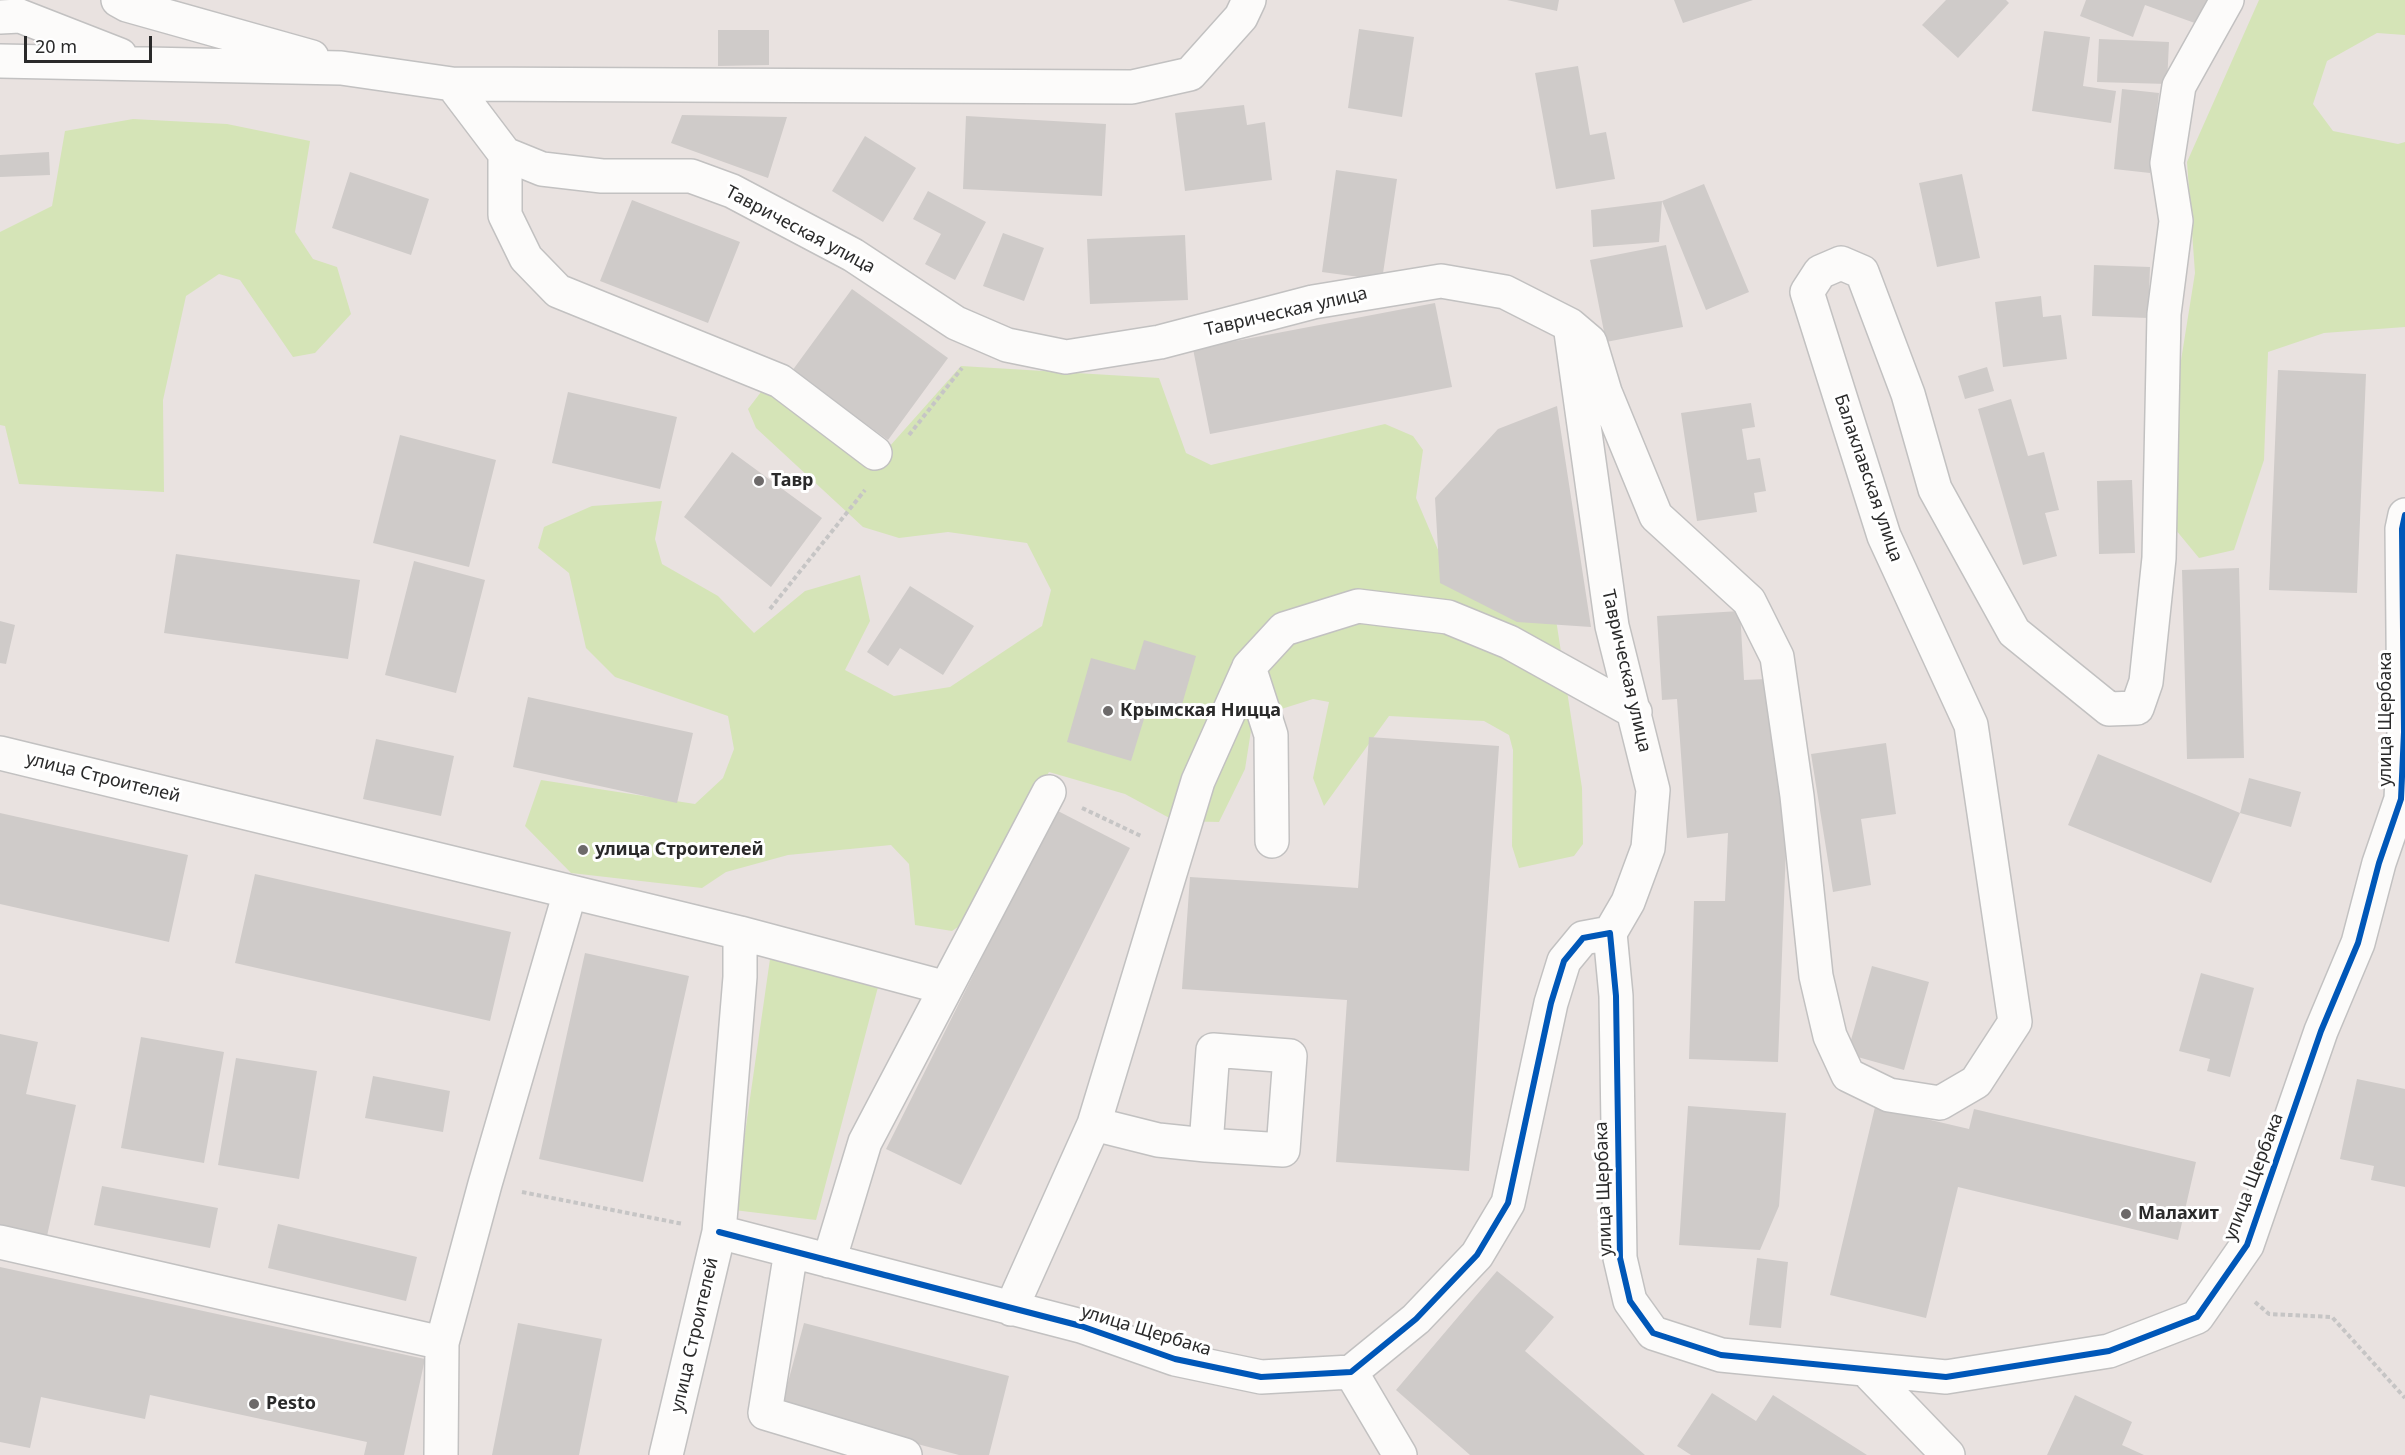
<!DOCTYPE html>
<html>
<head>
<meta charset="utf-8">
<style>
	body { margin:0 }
	#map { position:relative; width:2405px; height:1455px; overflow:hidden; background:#e9e2e0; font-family:"Noto Sans",sans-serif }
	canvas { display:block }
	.scale { position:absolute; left:24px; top:36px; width:128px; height:27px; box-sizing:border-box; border:3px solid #2a2a2a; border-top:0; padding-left:8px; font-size:18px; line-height:21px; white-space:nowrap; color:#2a2a2a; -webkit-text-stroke:4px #fff; paint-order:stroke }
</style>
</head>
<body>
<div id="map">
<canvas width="2405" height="1455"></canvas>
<div class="scale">20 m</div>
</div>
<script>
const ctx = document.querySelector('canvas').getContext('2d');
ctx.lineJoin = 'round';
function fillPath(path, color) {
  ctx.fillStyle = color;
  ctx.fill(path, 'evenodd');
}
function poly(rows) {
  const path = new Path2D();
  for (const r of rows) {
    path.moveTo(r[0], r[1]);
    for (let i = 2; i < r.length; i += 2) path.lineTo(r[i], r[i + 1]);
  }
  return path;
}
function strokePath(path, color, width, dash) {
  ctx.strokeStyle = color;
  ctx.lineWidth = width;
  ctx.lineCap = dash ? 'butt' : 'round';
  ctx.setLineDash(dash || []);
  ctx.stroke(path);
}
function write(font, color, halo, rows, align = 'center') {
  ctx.font = font + ' "Noto Sans",sans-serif';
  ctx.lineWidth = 6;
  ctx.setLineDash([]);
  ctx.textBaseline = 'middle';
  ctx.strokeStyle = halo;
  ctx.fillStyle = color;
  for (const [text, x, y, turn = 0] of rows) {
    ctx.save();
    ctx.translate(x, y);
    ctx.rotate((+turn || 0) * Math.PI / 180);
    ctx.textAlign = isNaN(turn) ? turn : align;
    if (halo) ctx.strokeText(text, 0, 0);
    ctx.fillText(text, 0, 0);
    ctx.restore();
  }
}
fillPath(poly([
	[2259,0,2405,0,2405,35,2377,33,2327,61,2313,104,2333,131,2398,144,2405,142,2405,327,2324,333,2268,352,2264,460,2234,550,2199,558,2166,518,2168,442,2195,273,2187,162],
	[133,119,227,124,310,141,295,232,313,259,337,267,351,314,315,353,293,357,240,280,219,274,186,296,163,400,164,492,19,484,5,426,0,425,0,232,52,206,65,131],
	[961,366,1159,378,1186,453,1211,465,1385,424,1413,436,1423,450,1416,498,1442,559,1555,613,1582,788,1583,844,1574,856,1519,868,1512,846,1513,750,1509,735,1484,721,1389,716,1324,806,1313,778,1329,702,1313,699,1253,718,1245,769,1219,822,1175,821,1125,794,1049,772,1005,849,986,908,952,931,915,925,909,864,891,845,788,855,726,872,702,888,571,873,525,826,541,780,695,804,723,778,734,749,728,716,615,677,586,648,569,573,538,548,544,527,592,506,662,501,655,539,662,564,718,596,754,633,805,591,860,575,870,621,845,670,894,696,950,687,1042,626,1051,590,1027,543,948,532,899,538,863,527,756,428,748,409,761,392,785,394,873,465],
	[770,959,878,987,816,1220,734,1210]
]), '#d5e4b7');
fillPath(poly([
	[1507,0,1559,0,1557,11],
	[1674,0,1753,0,1683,23],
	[1946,0,2006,0,2009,3,1958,58,1922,25],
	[2086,0,2213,0,2203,26,2145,5,2133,37,2080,16],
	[1359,29,1414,37,1402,117,1348,108],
	[718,30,769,30,769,65,718,66],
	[2044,31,2090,37,2083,86,2116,91,2111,123,2032,111],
	[2099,39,2169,42,2167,84,2097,82],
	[1578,66,1590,135,1606,132,1615,179,1556,189,1535,73],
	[2122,89,2159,93,2150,173,2114,169],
	[1244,105,1247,125,1265,122,1272,180,1185,191,1175,113],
	[682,115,787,117,768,178,671,143],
	[966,116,1106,124,1102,196,963,189],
	[865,136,916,168,883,222,832,191],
	[49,152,50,175,0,177,0,155],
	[1336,170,1397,179,1382,280,1322,272],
	[350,172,429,199,411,255,332,228],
	[1962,174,1980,258,1937,267,1919,183],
	[1704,184,1749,292,1706,310,1662,201],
	[928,191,986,222,955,280,925,264,941,234,913,219],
	[632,200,740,242,708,323,600,281],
	[1662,201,1659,242,1593,247,1591,210],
	[1003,233,1044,248,1024,301,983,286],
	[1185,235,1188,300,1090,304,1087,239],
	[1666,245,1683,327,1606,342,1590,260],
	[2094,265,2150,267,2148,318,2092,316],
	[852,289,948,358,888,440,792,371],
	[2041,296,2043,317,2061,315,2067,359,2003,367,1995,302],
	[1435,303,1452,387,1210,434,1193,349],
	[1987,367,1994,391,1965,399,1958,376],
	[2278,370,2366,374,2357,593,2269,590],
	[568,392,677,417,660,489,552,463],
	[2011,399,2028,456,2044,452,2059,510,2045,513,2057,556,2023,565,1978,409],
	[1751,403,1755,427,1742,429,1747,460,1760,458,1766,491,1754,493,1757,512,1697,521,1681,413],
	[1557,406,1591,627,1517,622,1440,583,1435,498,1498,429],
	[400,435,496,460,469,567,373,543],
	[732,452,822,518,771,587,684,517],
	[2132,480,2135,553,2099,554,2097,481],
	[176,554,360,580,348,659,164,633],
	[414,561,485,580,456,693,385,675],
	[2239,568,2244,758,2187,759,2182,570],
	[910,586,974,626,943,675,900,648,888,666,867,652],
	[1740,611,1744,680,1766,679,1787,820,1778,1062,1689,1059,1694,901,1725,901,1728,833,1687,838,1677,699,1662,700,1657,616],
	[0,621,15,625,6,664,0,663],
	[1144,640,1196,656,1179,715,1148,706,1131,761,1067,742,1091,658,1135,670],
	[528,697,693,733,677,803,513,767],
	[1369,737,1499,746,1469,1171,1336,1162,1347,1000,1182,989,1190,877,1358,888],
	[376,739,454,756,441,816,363,799],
	[1886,743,1896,814,1861,819,1871,885,1833,892,1811,754],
	[2098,754,2240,813,2211,883,2068,825],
	[2249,778,2301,792,2291,827,2240,813],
	[1056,810,1130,848,961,1185,886,1149],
	[0,813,188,855,169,942,0,904],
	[255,874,511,932,490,1021,235,963],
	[585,953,689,976,643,1182,539,1159],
	[1872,966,1929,982,1904,1070,1847,1054],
	[2201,973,2254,988,2230,1077,2207,1071,2210,1059,2179,1051],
	[0,1034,38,1042,26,1094,76,1105,47,1236,0,1226],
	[141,1037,224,1052,204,1163,121,1148],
	[236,1058,317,1071,299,1179,218,1165],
	[373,1076,450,1091,443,1132,365,1118],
	[2357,1079,2405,1089,2405,1187,2371,1180,2374,1166,2340,1159],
	[1688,1106,1786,1113,1779,1206,1760,1250,1679,1245],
	[1875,1107,1969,1129,1974,1109,2196,1162,2178,1240,1958,1187,1926,1318,1830,1295],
	[102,1186,218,1208,210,1248,94,1225],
	[278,1224,417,1257,406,1301,268,1268],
	[1757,1258,1788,1262,1781,1328,1749,1325],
	[0,1267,425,1359,404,1455,364,1455,367,1442,150,1395,145,1419,41,1397,30,1448,0,1442],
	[1497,1271,1554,1317,1525,1351,1645,1455,1470,1455,1396,1390],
	[518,1323,602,1339,579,1455,492,1455],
	[804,1323,1009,1376,989,1455,959,1455,781,1408],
	[1712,1393,1756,1421,1773,1395,1867,1455,1691,1455,1677,1446],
	[2075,1395,2132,1422,2122,1445,2144,1455,2047,1455]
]), '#cfcbc9');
const minor = poly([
	[118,0,127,5,312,57],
	[0,17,20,16,120,55],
	[0,61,341,68,452,84,1132,87,1190,74,1241,17,1249,0],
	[452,84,505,154,542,169,602,176,691,176,732,191,853,255,956,323,1007,345,1066,357,1160,342,1313,302,1441,281,1505,292,1570,325,1612,626,1653,790,1648,848,1628,902,1610,933],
	[505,154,505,215,526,258,558,291,780,381,875,453],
	[1570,325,1590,342,1605,392,1656,516,1749,601,1777,657,1797,796,1816,976,1830,1036,1848,1075,1889,1095,1940,1103,1976,1082,2015,1022,1971,725,1884,536,1807,292,1820,272,1841,263,1862,272,1908,394,1935,489,2014,632,2109,709,2137,708,2146,682,2159,558,2164,314,2176,221,2167,163,2179,86,2227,0],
	[0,753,740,933,740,977,719,1232,666,1455],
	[1272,841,1271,735,1249,667,1284,629,1358,606,1448,617,1509,642,1635,712],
	[740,933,946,988],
	[1213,1050,1290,1056,1283,1150,1206,1145,1213,1050],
	[1094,1124,1158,1140,1206,1145],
	[719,1232,1081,1326,1175,1359,1261,1377,1351,1372,1416,1319,1477,1255,1508,1203,1551,1003,1564,961,1583,938,1610,933,1616,996,1620,1258,1630,1301,1653,1333,1721,1355,1946,1377,2109,1351,2197,1317,2247,1245,2321,1031,2358,943,2379,863,2401,799,2404,732,2402,529,2405,515],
	[0,1242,442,1343],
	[791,1251,765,1413,905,1455],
	[829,1261,865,1142,1049,792],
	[1011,1309,1094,1124,1198,781,1249,667],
	[1867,1371,1948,1455],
	[1351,1372,1400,1455],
	[441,1455,442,1343,485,1184,570,892]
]);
strokePath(minor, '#c2c1c1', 36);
strokePath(poly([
	[909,435,962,368],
	[770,609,865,490],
	[1082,808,1141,836],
	[522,1192,683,1224],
	[2255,1302,2269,1314,2332,1317,2405,1398]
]), '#c6c5c5', 4, [4.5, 3]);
strokePath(minor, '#fcfbfa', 33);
strokePath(poly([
	[719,1232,1081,1326,1175,1359,1261,1377,1351,1372,1416,1319,1477,1255,1508,1203,1551,1003,1564,961,1583,938,1610,933,1616,996,1620,1258,1630,1301,1653,1333,1721,1355,1946,1377,2109,1351,2197,1317,2247,1245,2321,1031,2358,943,2379,863,2401,799,2404,732,2402,529,2405,515]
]), '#0057b8', 6);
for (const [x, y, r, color] of [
	[759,481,6,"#6d6a6a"],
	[1108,711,6,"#6d6a6a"],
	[583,850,6,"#6d6a6a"],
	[2126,1214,6,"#6d6a6a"],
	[254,1404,6,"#6d6a6a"]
]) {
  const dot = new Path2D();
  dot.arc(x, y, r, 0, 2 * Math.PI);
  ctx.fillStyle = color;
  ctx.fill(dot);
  strokePath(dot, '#fff', 2);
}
write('18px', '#2a2a2a', '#fff', [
	["Таврическая улица",800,230,28],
	["Таврическая улица",1286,312,-13],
	["Балаклавская улица",1868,478,71],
	["Таврическая улица",1626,671,77],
	["улица Щербака",2386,719,-90],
	["улица Строителей",103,778,14],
	["улица Щербака",2254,1177,-69],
	["улица Щербака",1604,1189,-92],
	["улица Щербака",1146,1331,17],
	["улица Строителей",695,1335,-77]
]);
write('bold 18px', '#2a2a2a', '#fff', [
	["Тавр",771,481],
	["Крымская Ницца",1120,711],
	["улица Строителей",595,850],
	["Малахит",2138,1214],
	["Pesto",266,1404]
], 'left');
</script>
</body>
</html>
